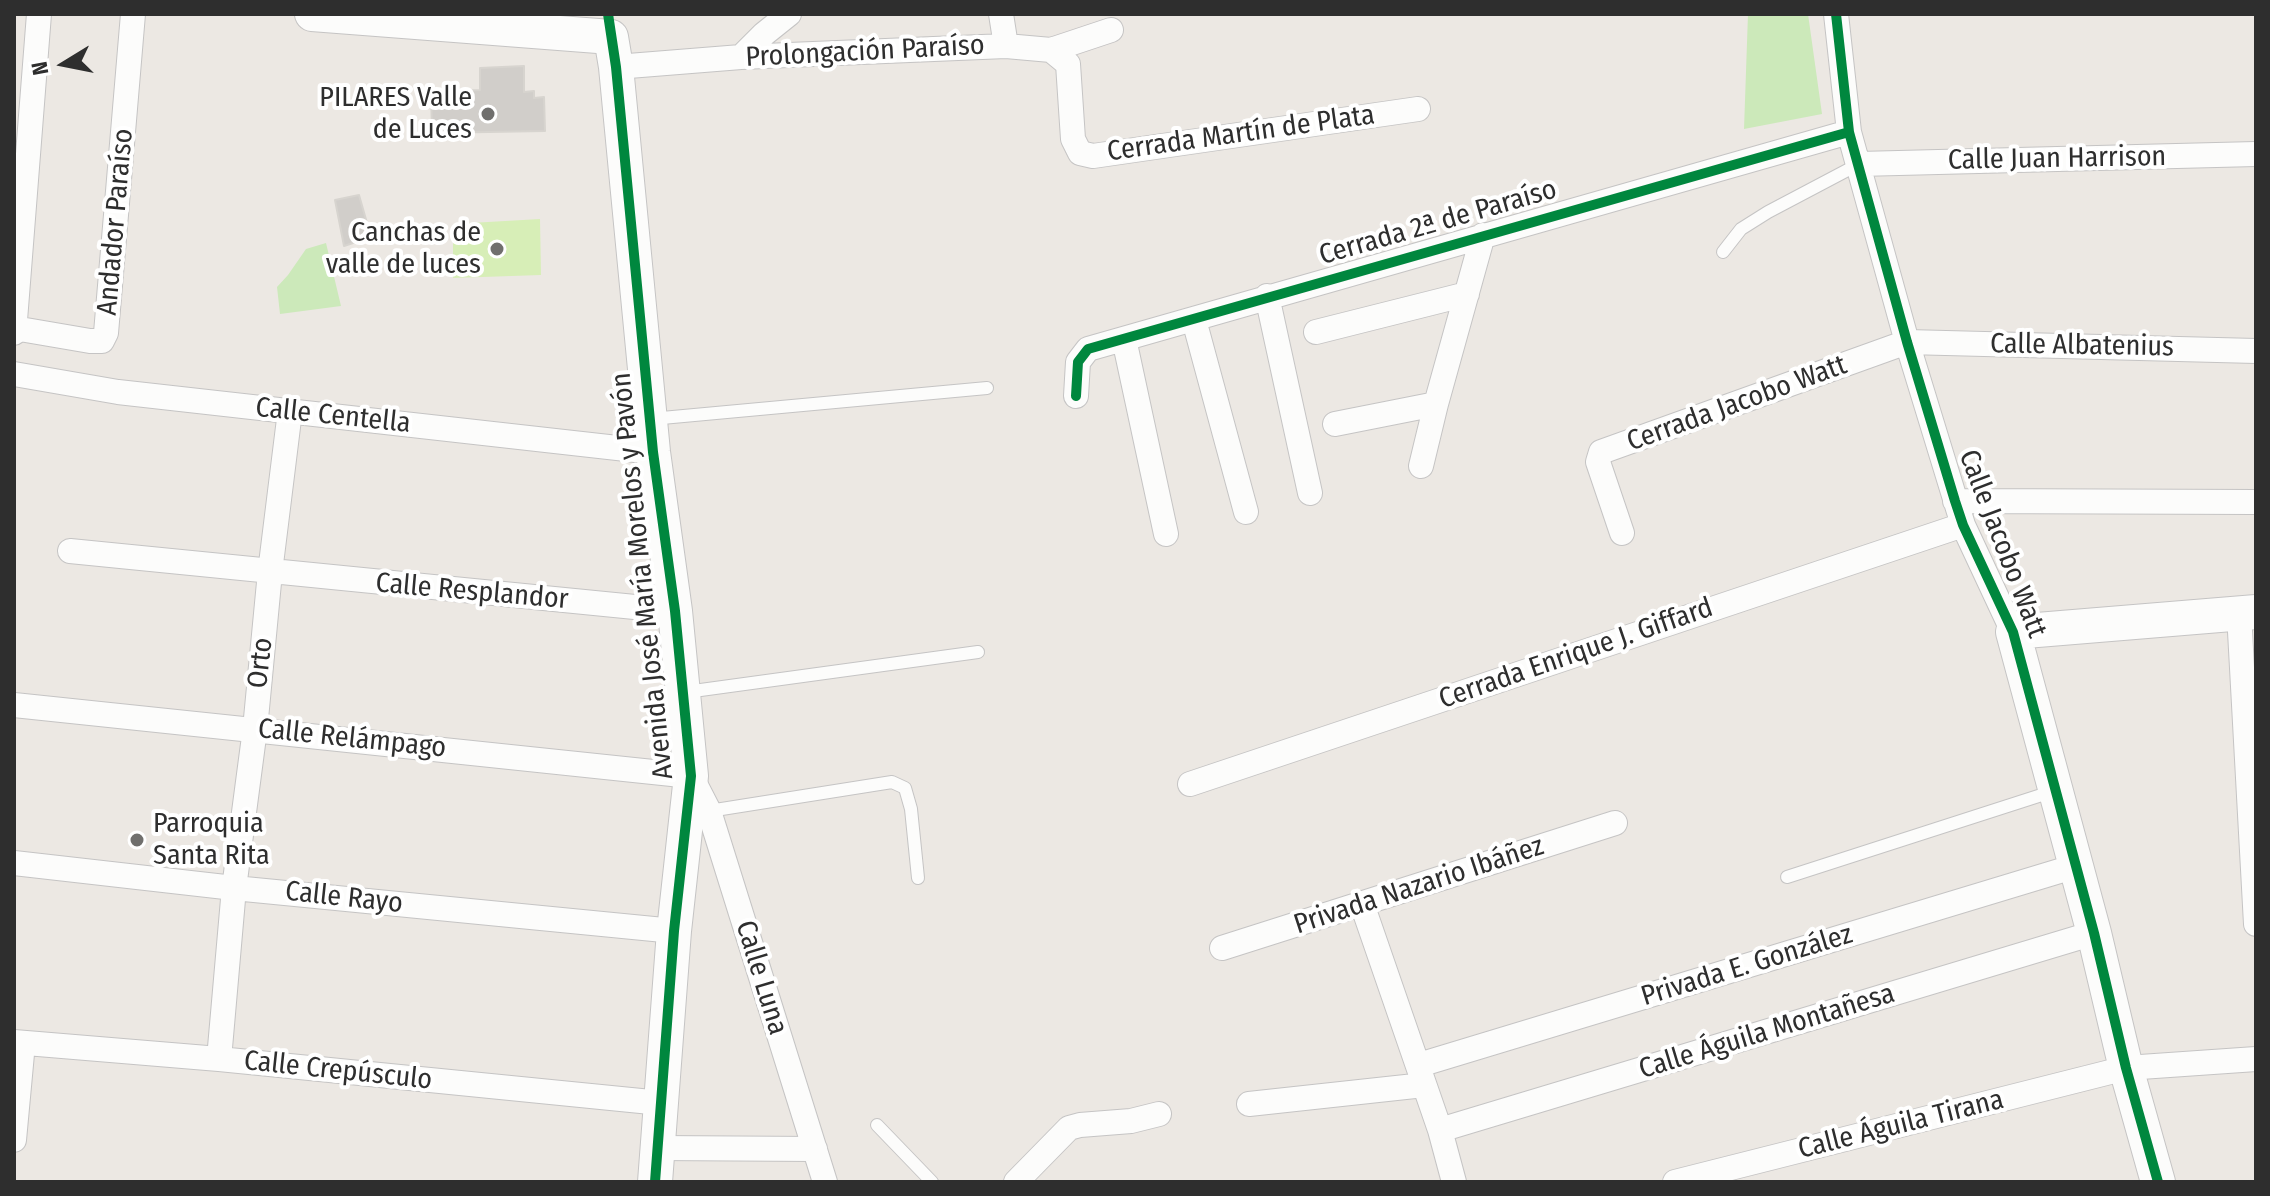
<!DOCTYPE html>
<html>
<head>
<meta charset="utf-8">
<style>
	body { margin:0 }
	#map { position:relative; width:2270px; height:1196px; overflow:hidden; background:#ece8e3; font-family:"Fira Sans Condensed",sans-serif }
	canvas { display:block }
	.frame { position:absolute; inset:0; border:16px solid #2e2e2e; pointer-events:none }
	.north { position:absolute; left:24px; top:24px; width:80px; height:80px; -webkit-text-stroke:6px #fff; paint-order:stroke; rotate:260deg; font-size:22px; font-weight:700; line-height:32px; text-align:center; color:#2e2e2e }
	.north::after { content:''; display:block; margin:auto; width:28px; height:36px; background:#2e2e2e; clip-path:polygon(50% 0,100% 100%,50% 72%,0 100%) }
</style>
</head>
<body>
<div id="map">
<canvas width="2270" height="1196"></canvas>
<div class="frame"></div>
<div class="north">N</div>
</div>
<script>
const ctx = document.querySelector('canvas').getContext('2d');
ctx.lineJoin = 'round';
function fillPath(path, color) {
  ctx.fillStyle = color;
  ctx.fill(path, 'evenodd');
}
function poly(rows) {
  const path = new Path2D();
  for (const r of rows) {
    path.moveTo(r[0], r[1]);
    for (let i = 2; i < r.length; i += 2) path.lineTo(r[i], r[i + 1]);
  }
  return path;
}
function strokePath(path, color, width, dash) {
  ctx.strokeStyle = color;
  ctx.lineWidth = width;
  ctx.lineCap = dash ? 'butt' : 'round';
  ctx.setLineDash(dash || []);
  ctx.stroke(path);
}
function write(font, color, halo, rows, align = 'center') {
  ctx.font = font + ' "Fira Sans Condensed",sans-serif';
  ctx.lineWidth = 8;
  ctx.setLineDash([]);
  ctx.textBaseline = 'middle';
  ctx.strokeStyle = halo;
  ctx.fillStyle = color;
  for (const [text, x, y, turn = 0] of rows) {
    ctx.save();
    ctx.translate(x, y);
    ctx.rotate((+turn || 0) * Math.PI / 180);
    ctx.textAlign = isNaN(turn) ? turn : align;
    if (halo) ctx.strokeText(text, 0, 0);
    ctx.fillText(text, 0, 0);
    ctx.restore();
  }
}
fillPath(poly([
	[1748,14,1808,14,1822,114,1744,129],
	[326,243,341,306,280,314,277,287,288,275,306,249]
]), '#cce9ba');
fillPath(poly([
	[540,219,541,275,453,278,453,224]
]), '#d7eeb7');
const building = poly([
	[524,66,524,92,534,91,534,98,544,97,545,131,432,133,431,92,480,90,480,68,524,66],
	[359,195,371,237,344,246,335,200,359,195]
]);
fillPath(building, '#d1ceca');
strokePath(building, '#d7d4cf', 2);
const lane = poly([
	[1723,252,1741,229,1768,212,1859,164],
	[651,419,987,388],
	[686,692,978,652],
	[709,811,892,782,905,788,911,809,918,878],
	[1787,877,2054,791],
	[877,1125,932,1182]
]);
const street = poly([
	[1001,14,1006,46],
	[1836,14,1849,132,1907,342,1963,525,2013,632],
	[1051,50,1068,64,1073,139,1080,153,1093,156,1418,109],
	[741,57,764,34,789,14],
	[616,67,741,57,1006,46,1051,50,1111,30],
	[1859,164,2256,154],
	[1267,296,1310,493],
	[1194,320,1246,512],
	[14,328,90,341,102,341,106,333,133,14],
	[1316,332,1467,294],
	[14,333,39,14],
	[1124,339,1166,534],
	[14,374,118,392,653,452],
	[1076,396,1078,362,1088,349,1849,132],
	[1335,424,1436,404],
	[1421,466,1436,404,1483,235],
	[1955,501,2256,502],
	[1622,533,1598,462,1601,452,1907,342,2256,351],
	[70,551,675,611],
	[2239,613,2256,924],
	[14,705,691,776,709,811,825,1182],
	[1190,784,1963,525],
	[14,863,234,888,674,931],
	[1362,904,1440,1130,1454,1182],
	[1222,948,1615,823],
	[14,1042,219,1059,661,1103],
	[219,1059,234,888,255,729,270,572,290,411],
	[1419,1065,2076,866],
	[1249,1104,1424,1085],
	[1440,1130,2094,933],
	[14,1140,23,1043],
	[657,1148,815,1149],
	[1016,1182,1069,1128,1080,1125,1131,1121,1159,1114],
	[1675,1182,2126,1068,2256,1059]
]);
const secondary = poly([
	[312,14,611,37,616,67,653,452,675,611,691,776,674,931,655,1182],
	[2158,1182,2126,1068,2094,933,2013,632,2256,612]
]);
strokePath(lane, '#c5c4c4', 14);
strokePath(street, '#c5c4c4', 26);
strokePath(secondary, '#c5c4c4', 36);
strokePath(lane, '#fcfcfb', 12);
strokePath(street, '#fcfcfb', 24);
strokePath(secondary, '#fcfcfb', 34);
strokePath(poly([
	[608,14,616,67,653,452,675,611,691,776,674,931,655,1182],
	[1836,14,1849,132,1907,342,1955,501,1963,525,2013,632,2094,933,2126,1068,2158,1182],
	[1076,396,1078,362,1088,349,1849,132]
]), '#00873e', 10);
for (const [x, y, r, color] of [
	[488,114,8,"#706f6d"],
	[497,249,8,"#706f6d"],
	[137,840,8,"#706f6d"]
]) {
  const dot = new Path2D();
  dot.arc(x, y, r, 0, 2 * Math.PI);
  ctx.fillStyle = color;
  ctx.fill(dot);
  strokePath(dot, '#fff', 3);
}
write('28px', '#2e2e2e', '#fff', [
	["Prolongación Paraíso",865,52,-3],
	["Cerrada Martín de Plata",1241,134,-8],
	["Calle Juan Harrison",2057,159,-1],
	["Andador Paraíso",116,222,-85],
	["Cerrada 2ª de Paraíso",1438,223,-16],
	["Calle Albatenius",2082,346,1],
	["Cerrada Jacobo Watt",1737,404,-20],
	["Calle Centella",333,416,6],
	["Calle Jacobo Watt",2002,544,69],
	["Avenida José María Morelos y Pavón",643,576,-96],
	["Calle Resplandor",472,592,5],
	["Cerrada Enrique J. Giffard",1576,654,-19],
	["Orto",261,663,-84],
	["Calle Relámpago",352,739,6],
	["Privada Nazario Ibáñez",1419,886,-18],
	["Calle Rayo",344,898,6],
	["Privada E. González",1747,966,-17],
	["Calle Luna",761,978,73],
	["Calle Águila Montañesa",1767,1032,-17],
	["Calle Crepúsculo",338,1071,6],
	["Calle Águila Tirana",1901,1125,-14]
]);
write('28px', '#2e2e2e', '#fff', [
	["PILARES Valle",472,98],
	["de Luces",472,130],
	["Canchas de",481,233],
	["valle de luces",481,265],
	["Parroquia",153,824,"left"],
	["Santa Rita",153,856,"left"]
], 'right');
</script>
</body>
</html>
